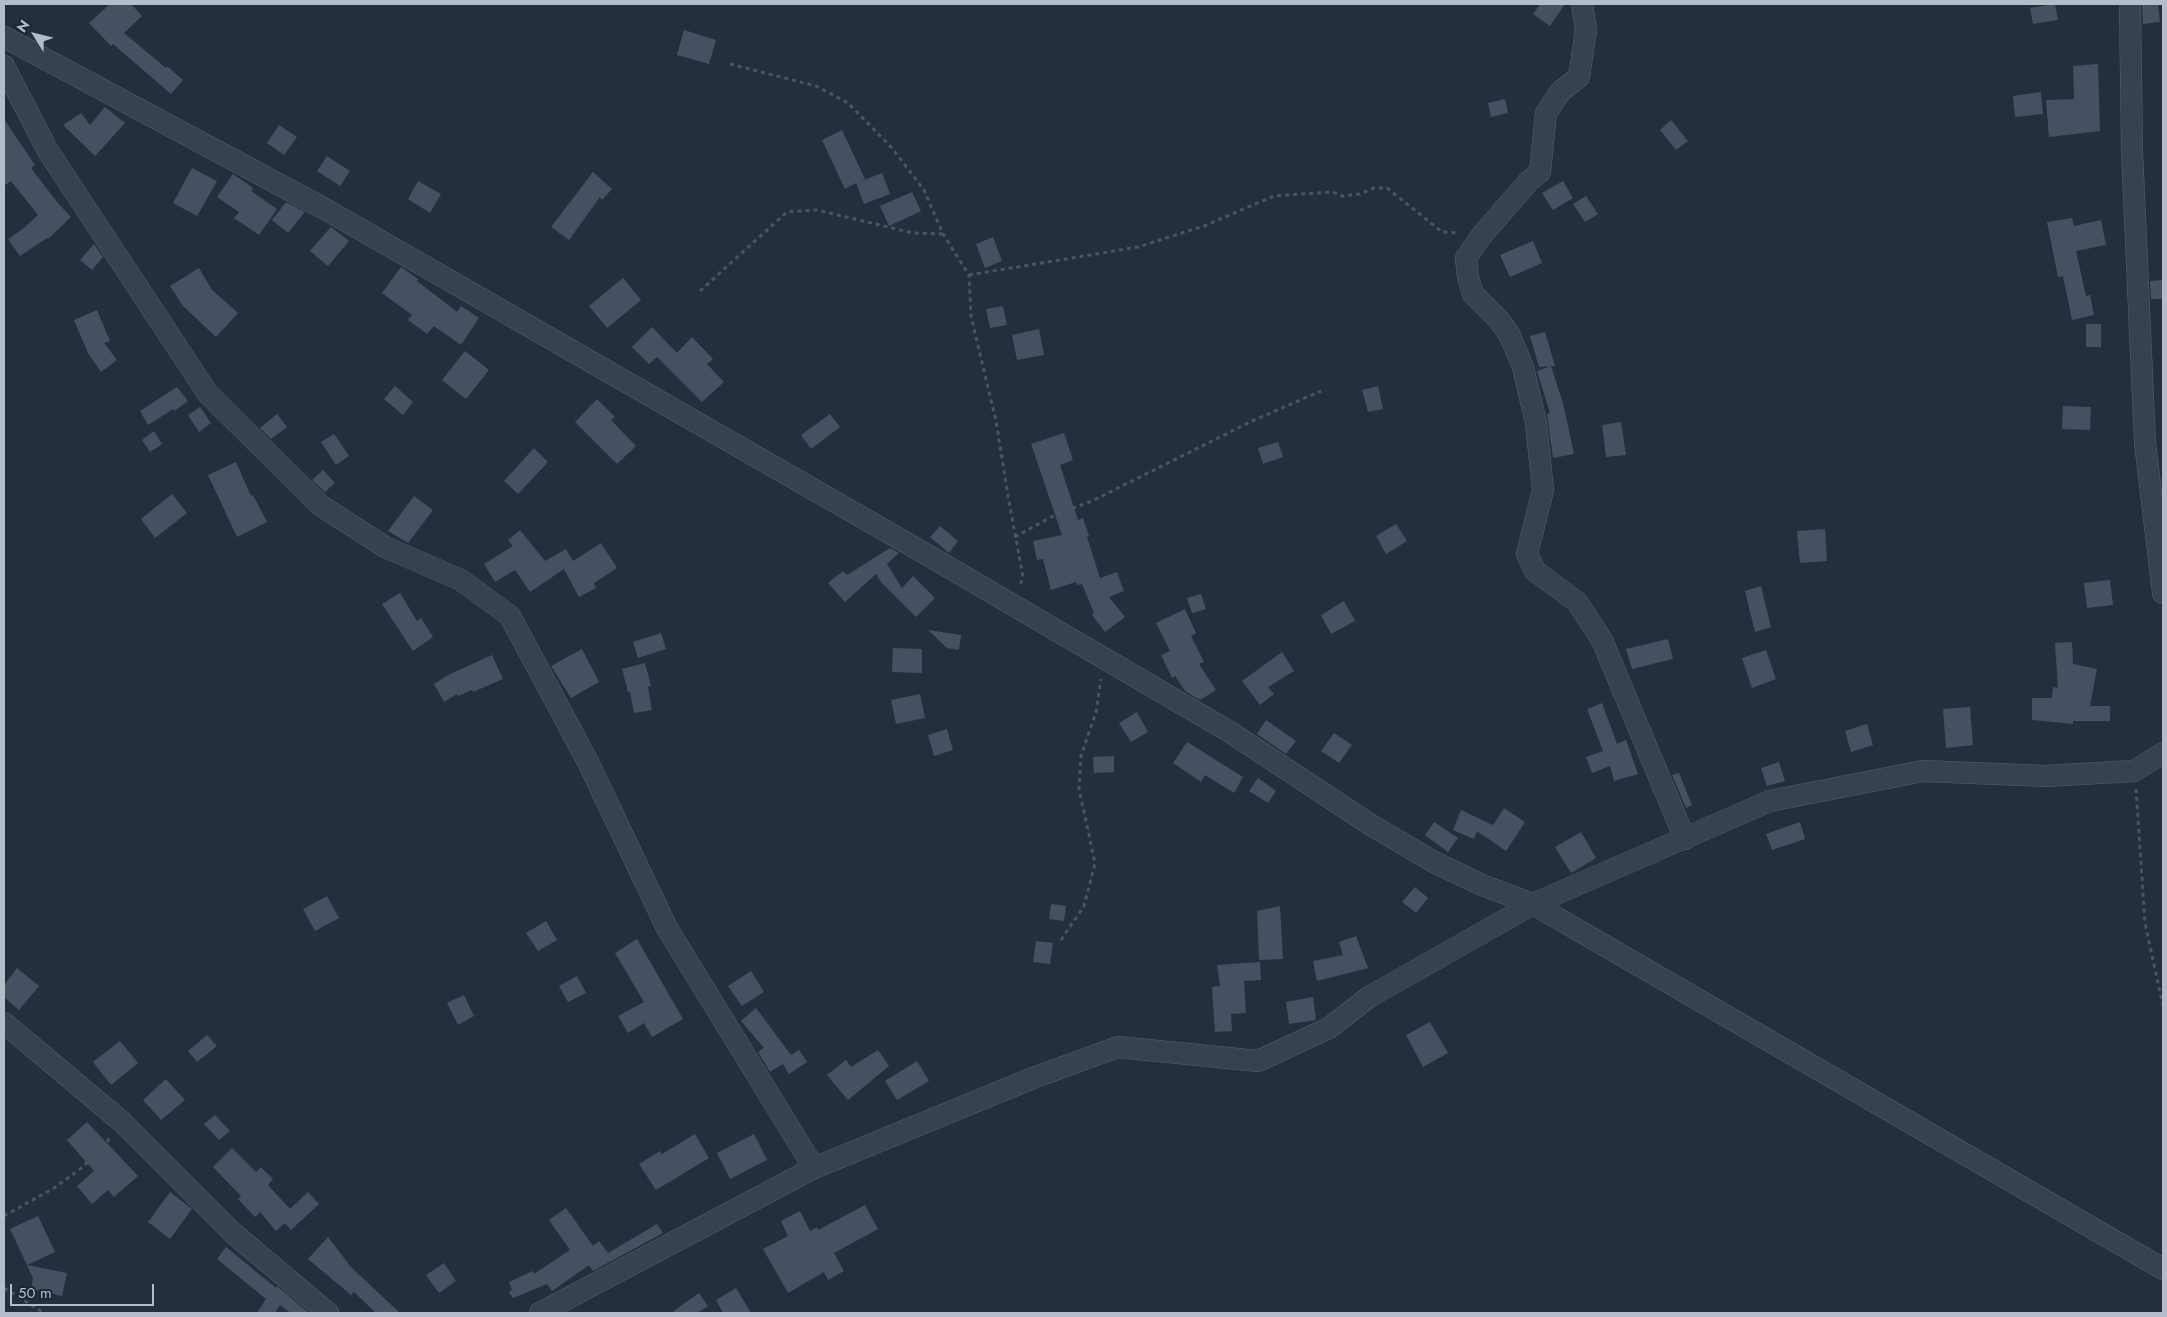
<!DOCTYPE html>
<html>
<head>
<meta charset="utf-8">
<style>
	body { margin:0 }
	#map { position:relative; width:2167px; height:1317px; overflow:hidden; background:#242f3e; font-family:Jost,sans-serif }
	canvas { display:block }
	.frame { position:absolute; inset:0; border:5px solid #b4bcc9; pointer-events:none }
	.north { position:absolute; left:10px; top:10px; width:50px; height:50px; -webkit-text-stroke:4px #1d2633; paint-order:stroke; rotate:306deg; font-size:14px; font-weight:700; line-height:20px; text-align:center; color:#b4bcc9 }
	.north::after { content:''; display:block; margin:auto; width:18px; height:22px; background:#b4bcc9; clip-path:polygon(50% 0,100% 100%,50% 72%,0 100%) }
	.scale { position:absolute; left:10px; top:1284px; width:144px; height:22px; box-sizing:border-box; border:2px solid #b4bcc9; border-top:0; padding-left:6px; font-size:15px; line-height:18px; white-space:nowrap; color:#b4bcc9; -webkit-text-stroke:4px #1d2633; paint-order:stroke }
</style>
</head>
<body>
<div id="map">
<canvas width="2167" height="1317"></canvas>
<div class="frame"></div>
<div class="north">N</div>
<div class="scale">50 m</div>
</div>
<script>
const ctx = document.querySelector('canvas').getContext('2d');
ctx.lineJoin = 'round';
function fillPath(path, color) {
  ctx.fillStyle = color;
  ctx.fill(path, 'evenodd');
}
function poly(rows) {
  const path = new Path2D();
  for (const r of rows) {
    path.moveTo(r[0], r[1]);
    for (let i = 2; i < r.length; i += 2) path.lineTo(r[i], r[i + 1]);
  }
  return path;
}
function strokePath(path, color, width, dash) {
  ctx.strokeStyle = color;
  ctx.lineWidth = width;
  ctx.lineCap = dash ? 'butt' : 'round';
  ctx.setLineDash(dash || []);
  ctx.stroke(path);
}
fillPath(poly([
	[110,4,131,4,142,16,124,33,166,68,167,66,183,80,171,94,113,44,111,46,89,23],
	[1540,4,1565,4,1550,26,1533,14],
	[2055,4,2058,20,2033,24,2030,8],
	[2142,4,2158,4,2160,22,2143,24],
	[684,30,716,40,709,64,677,55],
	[2098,64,2100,131,2049,137,2046,100,2074,99,2073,66],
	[2041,92,2043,114,2015,117,2013,96],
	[1505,99,1508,113,1491,117,1488,103],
	[105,107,125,123,95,156,63,125,81,113,90,125],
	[4,119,35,165,31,168,57,202,71,217,48,239,47,238,20,256,8,239,24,228,38,215,11,181,4,186],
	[1671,120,1688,141,1676,150,1660,130],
	[279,125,297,137,284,155,267,143],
	[842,130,865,179,859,182,882,173,890,194,864,204,856,183,845,189,822,140],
	[327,156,350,171,340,186,317,171],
	[192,168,217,181,197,216,173,203],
	[593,172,612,189,602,200,600,197,569,240,551,227],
	[233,174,253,188,251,191,277,209,259,235,234,218,239,212,217,197],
	[418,181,441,194,430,213,408,199],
	[1563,181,1573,198,1553,210,1542,193],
	[912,192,921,211,889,226,880,206],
	[1586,196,1598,214,1585,222,1573,204],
	[286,202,305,212,288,233,272,220],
	[2072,218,2074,226,2101,220,2106,245,2076,251,2086,296,2090,295,2094,315,2072,320,2063,276,2058,277,2047,222],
	[331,227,349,241,328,266,310,251],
	[993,237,1002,261,985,268,976,244],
	[1533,241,1542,263,1510,277,1500,255],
	[94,244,103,257,92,270,80,260],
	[401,267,418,279,417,281,457,312,461,306,479,318,461,345,434,326,427,334,408,320,412,315,382,293],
	[199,268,212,290,238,313,216,337,183,306,170,286],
	[623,278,641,300,607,328,589,306],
	[2163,280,2163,299,2151,299,2150,281],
	[1003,306,1007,325,990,328,986,309],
	[97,310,110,341,104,343,117,360,101,372,88,353,74,320],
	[2086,324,2101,324,2101,347,2086,347],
	[652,327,677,353,692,337,713,359,707,364,724,382,702,402,657,357,649,364,632,347],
	[1039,329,1044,355,1017,360,1012,335],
	[1545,332,1555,366,1539,367,1530,336],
	[465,351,489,370,466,399,442,380],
	[1551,366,1563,403,1574,454,1553,458,1547,414,1550,413,1537,371],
	[395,386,413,402,403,415,384,399],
	[1378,386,1383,409,1368,412,1362,390],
	[177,387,188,401,174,411,173,409,148,425,140,411],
	[597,399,615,417,611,420,636,446,617,464,575,422],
	[2063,406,2091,407,2090,430,2062,429],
	[200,407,211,423,199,432,188,415],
	[277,414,287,427,271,439,260,428],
	[830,414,840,427,811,449,801,435],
	[1621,422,1626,455,1606,457,1602,425],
	[154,431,162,444,150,452,142,440],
	[1064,433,1073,460,1060,465,1078,520,1083,518,1089,536,1087,537,1100,578,1117,572,1124,591,1109,597,1125,617,1105,632,1092,615,1094,613,1082,584,1077,585,1076,582,1051,590,1043,559,1037,560,1033,541,1062,535,1031,444],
	[334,434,349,456,336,465,321,442],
	[1278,442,1283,457,1263,464,1258,448],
	[534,448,548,462,518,494,504,481],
	[236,462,251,496,253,495,267,522,237,537,208,475],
	[323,470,335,483,325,492,312,480],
	[172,494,187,513,155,538,141,519],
	[414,496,433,510,408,543,388,531],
	[1396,524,1407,541,1386,554,1376,536],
	[940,526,958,541,949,553,930,537],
	[1825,529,1827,561,1800,563,1797,531],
	[520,530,545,561,566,549,573,561,601,543,617,568,594,583,596,588,579,597,564,569,530,592,515,570,495,582,484,564,513,546,508,540],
	[890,548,899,553,887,564,902,588,913,576,935,598,916,617,881,582,876,574,845,602,828,583,843,571,847,575],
	[2110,580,2113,605,2087,608,2084,583],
	[1761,586,1771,627,1755,632,1745,591],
	[400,593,417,621,421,618,433,637,413,651,382,604],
	[1201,594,1206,609,1192,613,1187,598],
	[1344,601,1355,621,1331,634,1321,615],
	[1185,609,1196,633,1191,636,1204,662,1199,664,1216,690,1200,700,1185,691,1175,676,1172,678,1161,655,1170,651,1156,623],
	[928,630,961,635,959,650,947,648],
	[661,633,666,649,638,658,633,642],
	[1668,639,1673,659,1632,669,1626,649],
	[2072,642,2073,664,2097,669,2090,706,2110,706,2110,721,2073,721,2073,724,2032,720,2032,698,2052,698,2053,687,2058,688,2055,643],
	[893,648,922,649,922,673,892,672],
	[582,649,599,682,571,698,551,666],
	[1766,650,1776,679,1752,688,1742,658],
	[1282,652,1294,671,1268,687,1274,694,1260,705,1242,681],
	[492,655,503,679,473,692,472,690,458,696,457,694,444,702,434,684,448,675],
	[645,663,651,686,648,687,652,710,634,713,630,692,628,692,622,669],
	[920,694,925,718,896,724,891,700],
	[1602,703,1617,744,1626,740,1638,774,1614,781,1610,766,1592,773,1586,757,1603,751,1587,709],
	[1970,707,1973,745,1946,748,1943,709],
	[1137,712,1148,732,1131,742,1119,723],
	[1266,720,1296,741,1286,754,1257,734],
	[1867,724,1873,745,1851,752,1845,731],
	[947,729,953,750,934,756,928,735],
	[1334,733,1352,745,1339,763,1321,751],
	[1187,742,1243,777,1234,793,1205,775,1201,782,1173,763],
	[1114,756,1114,772,1094,773,1093,757],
	[1779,762,1785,781,1767,786,1761,768],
	[1679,773,1692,805,1686,808,1672,775],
	[1258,778,1276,791,1268,803,1249,791],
	[1504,808,1525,822,1506,851,1477,831,1474,839,1453,830,1461,810,1493,825],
	[1434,822,1458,838,1448,852,1425,835],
	[1800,822,1805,839,1772,850,1766,834],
	[1581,832,1596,858,1571,873,1555,847],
	[1415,887,1428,898,1416,913,1402,902],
	[327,896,339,918,315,931,303,909],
	[1051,904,1066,906,1064,921,1049,919],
	[1280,906,1283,959,1259,960,1257,911],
	[546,921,557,940,538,951,526,933],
	[1356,936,1368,968,1317,981,1313,961,1343,955,1339,942],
	[637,939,683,1019,652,1037,644,1023,628,1033,618,1016,644,1002,615,953],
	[1036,941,1053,943,1050,964,1033,962],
	[1260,962,1261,980,1244,981,1246,1013,1231,1014,1232,1031,1215,1032,1212,987,1220,986,1217,965],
	[17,968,39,986,19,1010,4,997,4,985],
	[751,971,764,992,742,1006,728,986],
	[577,976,586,993,568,1002,559,986],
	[464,995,474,1016,458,1025,447,1003],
	[1313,997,1316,1020,1289,1024,1286,1002],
	[756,1008,791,1055,799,1050,807,1062,789,1074,783,1064,770,1072,758,1052,764,1048,741,1021],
	[1430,1022,1448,1053,1423,1067,1406,1035],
	[207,1035,217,1046,197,1062,188,1051],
	[120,1041,138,1063,111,1085,93,1062],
	[878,1050,889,1066,848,1100,827,1075,846,1060,851,1067],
	[917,1061,929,1081,897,1100,885,1081],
	[166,1079,185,1100,161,1120,143,1100],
	[215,1115,230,1131,219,1140,204,1124],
	[87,1122,138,1176,114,1197,108,1190,92,1204,77,1186,94,1171,67,1140],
	[695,1134,709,1158,656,1190,639,1164,660,1151,662,1154],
	[754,1134,767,1160,730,1179,717,1153],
	[232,1148,256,1172,261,1167,273,1179,268,1185,290,1209,308,1192,319,1204,291,1230,285,1223,276,1231,260,1212,255,1217,238,1199,241,1196,213,1167],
	[170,1192,192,1209,170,1239,148,1222],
	[865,1205,878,1229,834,1253,844,1271,828,1280,824,1272,788,1293,763,1249,788,1236,781,1221,800,1211,810,1231,817,1227,818,1230],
	[566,1208,593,1246,599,1241,608,1253,657,1224,663,1233,593,1271,589,1265,552,1291,547,1284,513,1298,509,1292,512,1290,509,1282,533,1271,534,1274,570,1250,549,1220],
	[38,1216,55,1252,27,1265,10,1229],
	[328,1237,351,1267,400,1313,376,1313,354,1292,351,1295,308,1259],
	[226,1247,276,1288,277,1286,309,1313,291,1313,280,1305,275,1313,257,1313,266,1299,217,1259],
	[444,1263,456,1281,439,1293,426,1275],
	[27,1265,67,1273,62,1296,31,1289,33,1278],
	[736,1288,751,1313,723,1313,716,1300],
	[699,1293,708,1306,697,1313,671,1313]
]), '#455162');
const minor = poly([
	[1582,4,1586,30,1579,77,1561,91,1546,113,1540,172,1529,181,1482,235,1466,258,1468,278,1473,294,1499,320,1509,334,1523,367,1536,423,1543,490,1527,554,1535,571,1577,602,1602,640,1685,839],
	[2130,4,2132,151,2145,443,2163,593],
	[4,37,325,209,931,557,1230,732,1371,825,1434,862,1482,885,1533,904,1369,997,1329,1028,1258,1061,1118,1047,1033,1078,814,1168,540,1313],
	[4,66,48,151,208,394,320,505,385,547,461,580,510,616,588,762,667,928,814,1168],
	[2163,753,2134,771,2046,776,1923,771,1770,801,1533,904,2163,1269],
	[4,1023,121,1121,233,1233,328,1313]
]);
strokePath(minor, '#565f6c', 22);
strokePath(poly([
	[730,64,816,86,848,103,892,148,924,190,943,234,969,275,971,316,996,421,1008,496,1023,577,1020,586],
	[969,275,1138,247,1204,226,1274,196,1301,194,1333,192,1341,196,1360,194,1374,188,1387,188,1442,232,1459,233],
	[700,291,787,212,817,210,913,233,943,234],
	[1015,537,1049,518,1094,500,1252,421,1321,391],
	[2136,789,2145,923,2163,1006],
	[1061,940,1084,906,1095,863,1079,789,1081,756,1096,712,1101,679],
	[4,1216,54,1188,79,1170,104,1147,110,1137],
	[4,1288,44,1313]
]), '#44595c', 3, [4, 4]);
strokePath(minor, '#38414e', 21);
</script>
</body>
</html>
